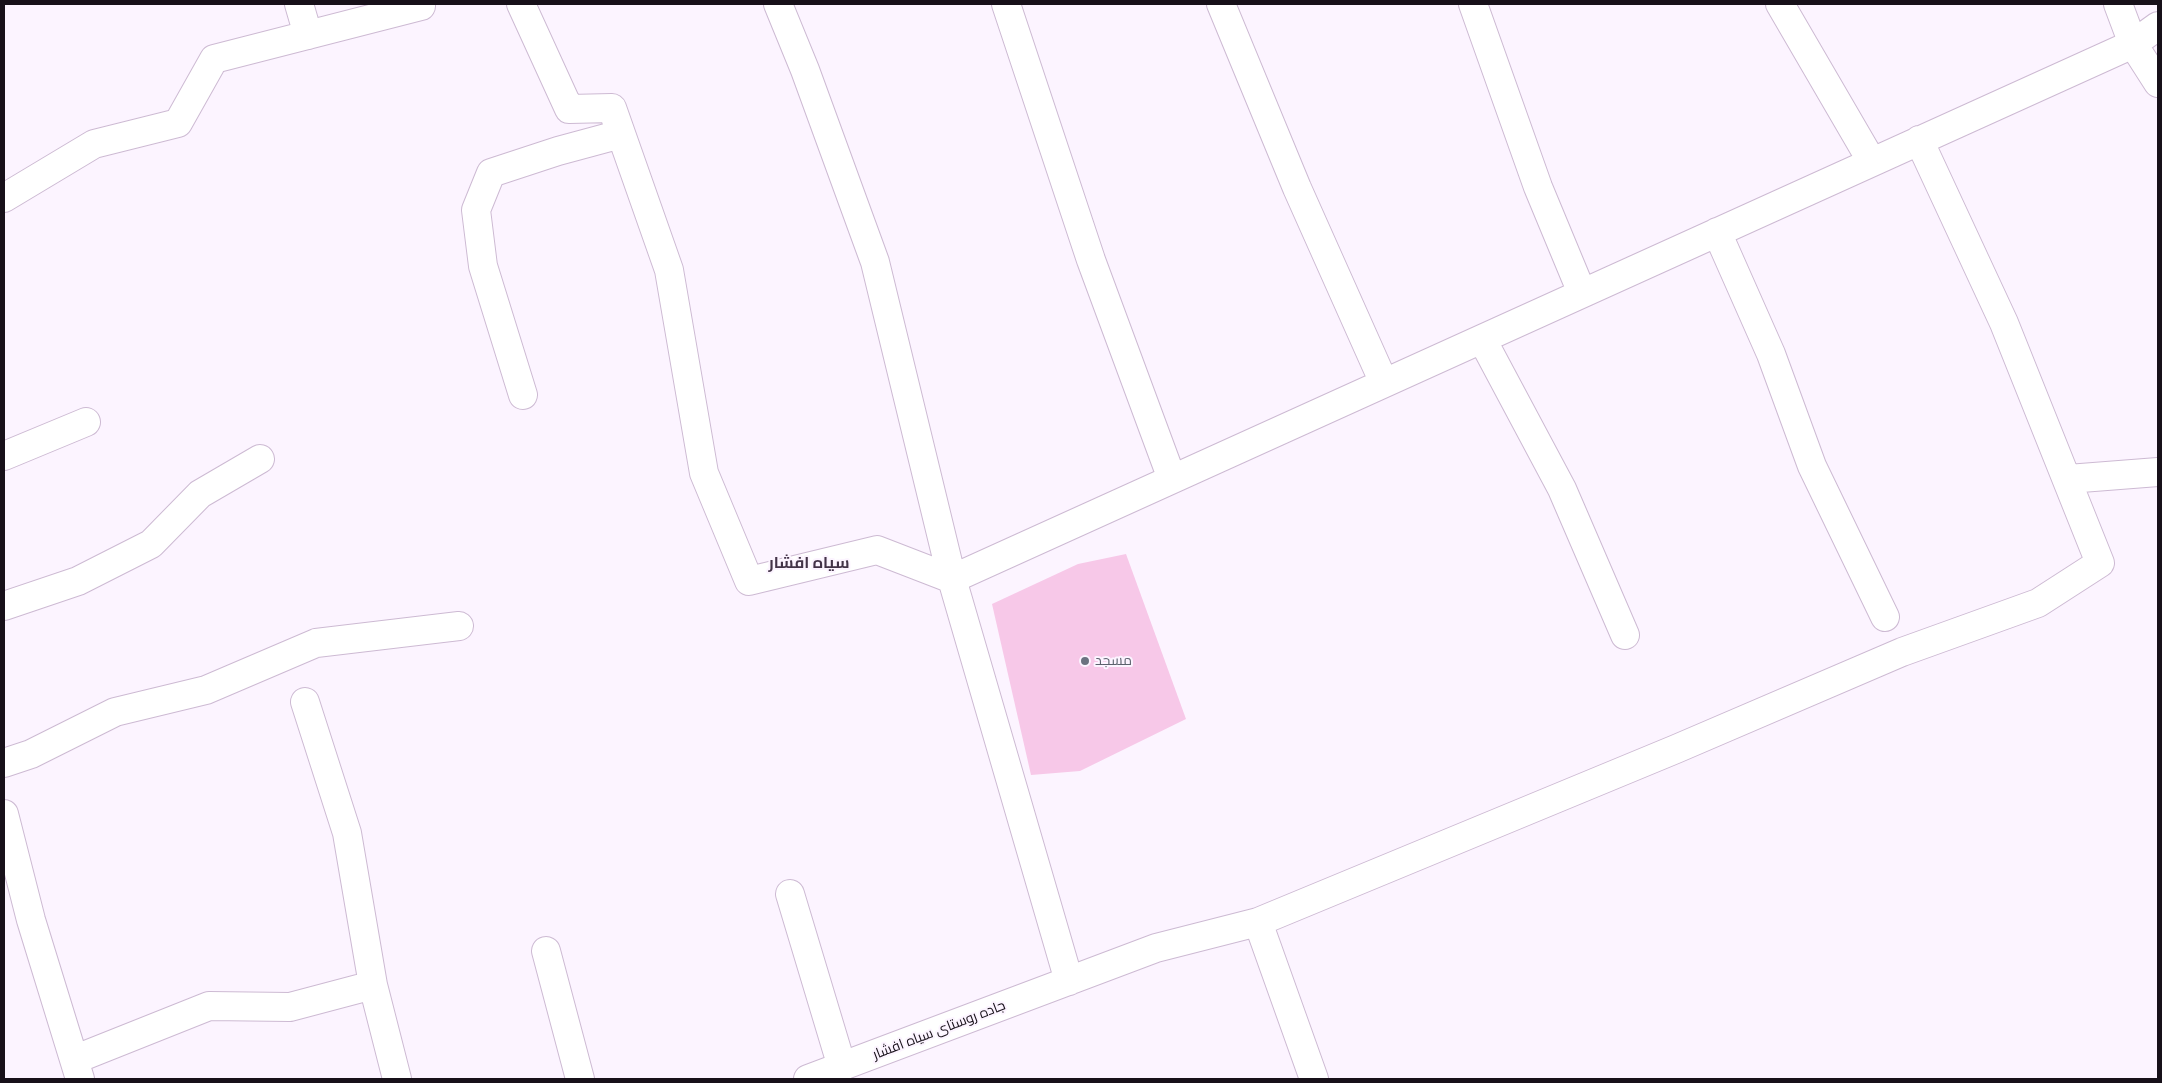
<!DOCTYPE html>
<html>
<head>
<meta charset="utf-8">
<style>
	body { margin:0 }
	#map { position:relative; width:2162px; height:1083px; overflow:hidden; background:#fcf4ff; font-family:"Public Sans",sans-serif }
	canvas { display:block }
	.frame { position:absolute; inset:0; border:5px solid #171019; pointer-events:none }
</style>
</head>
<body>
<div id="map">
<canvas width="2162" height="1083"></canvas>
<div class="frame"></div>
</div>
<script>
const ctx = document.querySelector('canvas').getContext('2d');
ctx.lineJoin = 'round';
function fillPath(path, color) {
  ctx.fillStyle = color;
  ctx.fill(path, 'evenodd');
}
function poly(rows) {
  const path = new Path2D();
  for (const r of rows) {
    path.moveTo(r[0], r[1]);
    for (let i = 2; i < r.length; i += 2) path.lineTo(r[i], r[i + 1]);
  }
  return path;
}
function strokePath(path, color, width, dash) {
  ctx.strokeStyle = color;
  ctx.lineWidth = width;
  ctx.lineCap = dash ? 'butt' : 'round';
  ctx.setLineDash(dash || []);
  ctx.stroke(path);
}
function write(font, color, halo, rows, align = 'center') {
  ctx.font = font + ' "Public Sans",Cairo,sans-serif';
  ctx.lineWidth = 4;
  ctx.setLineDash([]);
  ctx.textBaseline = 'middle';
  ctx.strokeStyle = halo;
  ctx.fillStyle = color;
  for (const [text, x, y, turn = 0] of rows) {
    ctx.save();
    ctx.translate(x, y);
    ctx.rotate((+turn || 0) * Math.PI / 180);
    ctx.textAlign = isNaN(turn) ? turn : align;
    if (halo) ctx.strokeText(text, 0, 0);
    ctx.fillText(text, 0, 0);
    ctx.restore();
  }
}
fillPath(poly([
	[1126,554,1186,719,1080,771,1031,775,992,604,1078,564]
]), '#f7c8e8');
const minor = poly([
	[299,4,308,35],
	[521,4,569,109,612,108,669,270,704,473,749,581,877,550,952,579],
	[778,4,805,70,875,262,952,579],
	[1006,4,1091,260,1172,479],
	[1221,4,1297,188,1384,383],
	[1473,4,1538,187,1582,293],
	[1780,4,1872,162],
	[2118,4,2133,44,2158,83],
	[4,198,94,144,178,123,214,59,421,6],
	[1717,232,1771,354,1812,466,1885,617],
	[1482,339,1562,489,1625,635],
	[523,395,483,266,476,210,491,173,558,151,621,134],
	[4,456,86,422],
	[2068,479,2158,472],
	[4,606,78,581,151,544,200,494,260,459],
	[305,702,347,833,373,985,397,1079],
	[4,763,31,754,115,712,206,690,316,643,459,626],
	[4,814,31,920,80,1079],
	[790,894,842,1067],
	[1258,922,1314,1079],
	[546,951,580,1079],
	[1069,981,952,579,2133,44,2158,26],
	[76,1059,209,1006,290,1007,373,985],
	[808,1079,1156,948,1258,922,1676,749,1902,652,2038,603,2100,563,2004,323,1919,140]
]);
strokePath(minor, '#cdbad3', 30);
strokePath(minor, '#fff', 28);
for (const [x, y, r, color] of [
	[1085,661,5,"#6b7280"]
]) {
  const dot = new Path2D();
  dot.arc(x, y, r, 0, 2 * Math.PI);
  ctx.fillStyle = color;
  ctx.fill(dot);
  strokePath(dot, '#fcf4ff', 2);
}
write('14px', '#5b616d', '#fcf4ff', [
	["مسجد",1095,661]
], 'left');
write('14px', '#171019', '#fcf4ff', [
	["جاده روستای سیاه افشار",939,1030,-21]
]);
write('bold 16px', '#433348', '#fcf4ff', [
	["سیاه افشار",809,563]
]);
</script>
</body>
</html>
